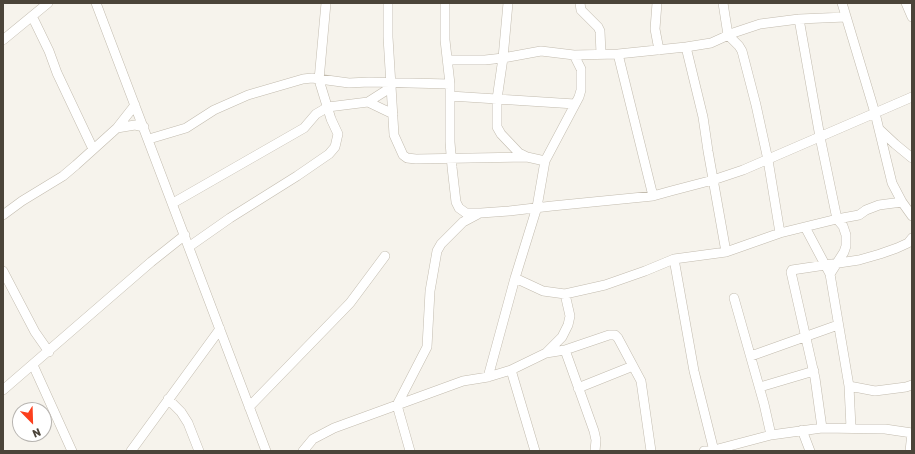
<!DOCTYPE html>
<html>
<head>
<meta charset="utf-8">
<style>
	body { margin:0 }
	#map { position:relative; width:915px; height:454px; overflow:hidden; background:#f6f3ec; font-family:Rubik,sans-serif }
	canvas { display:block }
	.frame { position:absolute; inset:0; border:4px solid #4b4439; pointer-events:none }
	.north { position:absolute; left:12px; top:402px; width:40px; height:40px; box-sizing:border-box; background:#fff; border:1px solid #b7b4b0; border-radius:50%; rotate:157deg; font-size:11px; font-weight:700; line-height:16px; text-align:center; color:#4b4439 }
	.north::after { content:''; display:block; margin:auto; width:14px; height:18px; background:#fc3f1d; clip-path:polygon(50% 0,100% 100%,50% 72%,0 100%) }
</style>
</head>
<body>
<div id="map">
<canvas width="915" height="454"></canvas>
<div class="frame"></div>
<div class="north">N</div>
</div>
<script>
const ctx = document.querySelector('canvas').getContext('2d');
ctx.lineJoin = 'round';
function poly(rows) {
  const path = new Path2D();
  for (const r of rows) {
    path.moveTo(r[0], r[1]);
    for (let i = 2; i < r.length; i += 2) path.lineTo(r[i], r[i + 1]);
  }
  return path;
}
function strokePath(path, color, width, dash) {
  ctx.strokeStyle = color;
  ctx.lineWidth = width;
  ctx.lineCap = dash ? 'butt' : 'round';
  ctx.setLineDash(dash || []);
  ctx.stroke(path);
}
const minor = poly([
	[96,3,266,451],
	[388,3,388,37,394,135,403,155,407,158,416,159,527,157,545,161],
	[445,3,445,40,450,84,450,142,452,167,456,202,459,208,466,213,481,213,509,211,552,206,653,196,671,191,713,180,743,170,912,97],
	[508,3,503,58,497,99,497,127,501,134,519,153,527,157],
	[580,3,581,10,598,27,600,31,601,54],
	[657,3,655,29,659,50],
	[723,3,728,35,739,46,742,51,756,105,768,160,780,233],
	[842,3,875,113,892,183,902,202,912,216],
	[906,3,912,17],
	[32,16,49,51,57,73,93,149],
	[799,19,820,137,837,219,843,226,846,235,846,246,844,252,830,274],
	[3,40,48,3],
	[686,47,703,117,708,151,726,252],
	[618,54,653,196],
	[448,60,485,60,503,58,541,51,574,55,618,54,686,47,711,43,733,33,760,24,799,19,846,17],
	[450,96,575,104],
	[368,102,393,114],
	[117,128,135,125,144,127],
	[880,130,895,144,912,158],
	[149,139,186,128,214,110,248,95,303,79,312,78,349,83,369,82,450,84],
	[173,203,304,128,316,114,328,107,368,102,390,88],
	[3,215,22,201,63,176,76,165,117,128,135,105],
	[805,227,830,274,849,386,851,428],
	[190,246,230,218,297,176,329,154,335,147,338,134,331,119,319,80,326,3],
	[674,259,694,371,714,451],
	[3,271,35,332,49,352],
	[515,278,543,291,565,294,605,285,645,271,674,259,726,252,780,233,837,219,859,215,866,210,879,205,902,202],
	[734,298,764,404,771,435],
	[565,350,594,431,596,440,595,451],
	[546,353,562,337,568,325,570,316,565,294],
	[751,356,838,325],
	[33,365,72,451],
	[511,370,535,451],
	[488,377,515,278,537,207,545,161,579,97,581,90,581,69,574,55],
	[849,386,875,391,906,387,912,385],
	[760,387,814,371],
	[578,388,633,366],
	[3,390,151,262,185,235],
	[168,399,181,412,188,423,199,451],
	[249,407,350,303,385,256],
	[822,428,815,378,791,272,792,270,859,260,880,254,897,248,908,243,912,238],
	[802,430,810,451],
	[131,451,220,329],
	[303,451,313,439,334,428,463,381,488,377,511,370,546,353,565,350,609,335,615,335,618,338,641,381,651,451],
	[410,451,397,405,427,347,430,291,437,251,441,244,463,222,478,214],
	[704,451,714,450,771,435,822,428,885,429,912,433],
	[910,451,912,433]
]);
strokePath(minor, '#c2bbae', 10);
strokePath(minor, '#fff', 9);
</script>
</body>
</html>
